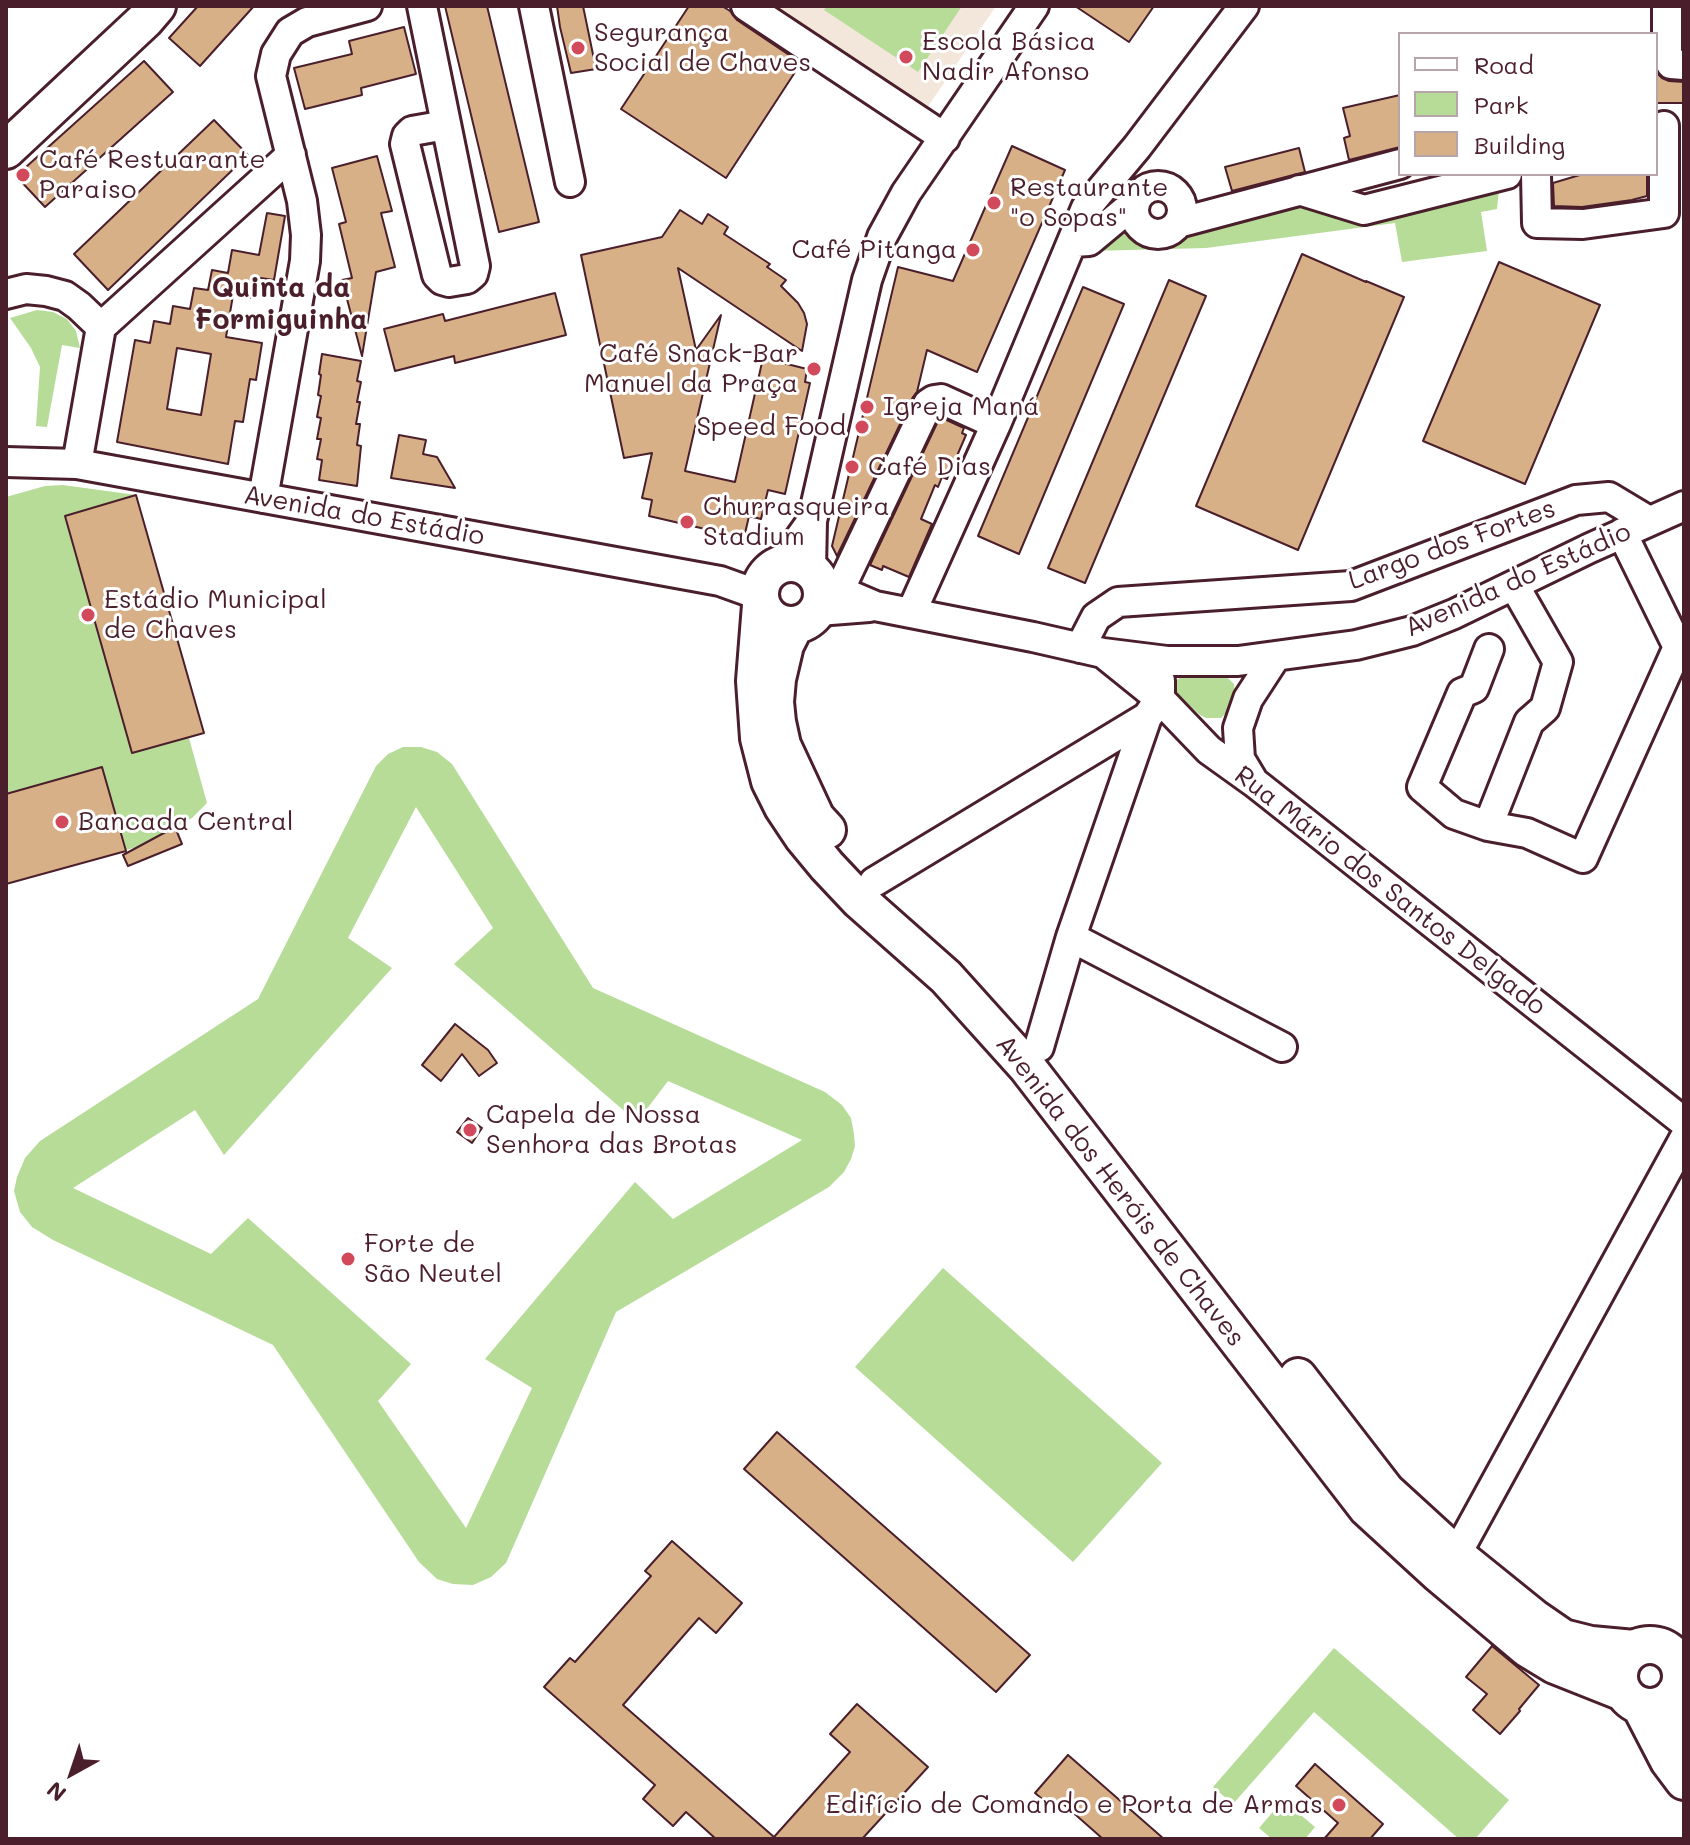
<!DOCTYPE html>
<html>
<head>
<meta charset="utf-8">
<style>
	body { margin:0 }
	#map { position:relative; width:1690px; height:1845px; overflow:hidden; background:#fff; font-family:Mali,sans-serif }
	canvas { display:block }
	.frame { position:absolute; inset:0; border:8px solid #4a1f2b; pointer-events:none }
	.legend { position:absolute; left:1398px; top:32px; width:260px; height:144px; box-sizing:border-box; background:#fff; border:2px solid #b7a5aa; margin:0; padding:10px 14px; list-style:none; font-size:24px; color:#4a1f2b }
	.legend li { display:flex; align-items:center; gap:16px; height:40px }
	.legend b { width:40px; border:2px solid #b7a5aa }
	.north { position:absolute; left:32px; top:1733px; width:80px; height:80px; -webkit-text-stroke:6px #fff; paint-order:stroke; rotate:220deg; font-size:22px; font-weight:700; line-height:32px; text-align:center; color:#4a1f2b }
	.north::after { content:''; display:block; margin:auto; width:28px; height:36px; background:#4a1f2b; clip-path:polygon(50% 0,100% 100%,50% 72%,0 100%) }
</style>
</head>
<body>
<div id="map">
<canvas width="1690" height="1845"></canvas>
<div class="frame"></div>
<ul class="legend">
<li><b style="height:10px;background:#fff"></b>Road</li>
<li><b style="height:22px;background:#b6dc98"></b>Park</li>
<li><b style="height:22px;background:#d7b088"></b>Building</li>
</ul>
<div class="north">N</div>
</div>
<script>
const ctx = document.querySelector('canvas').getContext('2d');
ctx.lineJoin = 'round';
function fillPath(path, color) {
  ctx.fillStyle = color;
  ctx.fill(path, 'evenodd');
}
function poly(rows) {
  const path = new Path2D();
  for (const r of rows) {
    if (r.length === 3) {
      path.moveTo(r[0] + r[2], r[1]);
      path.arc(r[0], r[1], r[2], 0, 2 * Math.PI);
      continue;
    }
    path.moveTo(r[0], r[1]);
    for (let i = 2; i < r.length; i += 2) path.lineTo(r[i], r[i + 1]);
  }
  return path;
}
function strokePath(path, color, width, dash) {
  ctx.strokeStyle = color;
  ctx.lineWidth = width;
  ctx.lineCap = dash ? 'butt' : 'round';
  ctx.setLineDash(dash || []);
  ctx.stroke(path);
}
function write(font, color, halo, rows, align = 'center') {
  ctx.font = font + ' Mali,sans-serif';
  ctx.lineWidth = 6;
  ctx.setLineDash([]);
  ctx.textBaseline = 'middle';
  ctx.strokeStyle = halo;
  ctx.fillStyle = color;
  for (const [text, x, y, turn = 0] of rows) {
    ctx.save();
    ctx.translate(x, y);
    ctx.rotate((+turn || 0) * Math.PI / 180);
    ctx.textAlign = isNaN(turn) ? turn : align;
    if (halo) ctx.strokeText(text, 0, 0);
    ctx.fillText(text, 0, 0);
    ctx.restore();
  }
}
fillPath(poly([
	[773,6,996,6,927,108]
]), '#f3e7db');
fillPath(poly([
	[827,6,962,6,918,72,824,10],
	[1500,179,1497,209,1481,212,1487,251,1402,262,1395,223,1206,248,1090,251,1129,214,1132,225,1138,233,1147,238,1171,237,1310,199,1362,214],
	[37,310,53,312,67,319,76,331,80,348,62,345,47,427,36,426,40,367,31,348,10,318],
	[63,485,136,495,204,733,189,738,207,803,192,818,176,827,182,844,143,860,137,847,6,884,6,497,45,486],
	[1182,676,1224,676,1229,679,1234,684,1235,691,1233,706,1221,718,1206,718,1200,715,1175,692,1174,682],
	[403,747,421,747,437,752,452,764,593,988,825,1092,842,1105,851,1118,854,1134,855,1146,851,1159,844,1172,829,1187,616,1312,506,1563,491,1577,473,1585,453,1584,437,1579,419,1562,273,1345,53,1240,32,1227,20,1212,14,1191,17,1177,25,1158,40,1141,258,999,376,766,388,754],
	[416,807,493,928,454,964,637,1122,668,1081,802,1140,673,1219,635,1182,485,1359,532,1388,466,1528,378,1401,411,1364,248,1218,211,1254,73,1188,195,1110,224,1155,392,968,348,938],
	[943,1268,1162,1463,1073,1562,855,1367],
	[1334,1648,1509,1800,1475,1839,1459,1839,1314,1712,1233,1804,1213,1787],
	[1283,1800,1315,1827,1305,1839,1272,1839,1259,1828]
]), '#b6dc98');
const building = poly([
	[198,6,254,6,200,66,169,38,198,6],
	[445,6,487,6,539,222,499,232,445,6],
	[557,6,583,6,596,69,571,73,560,27,557,6],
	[689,6,722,6,730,11,737,20,801,63,726,178,621,109,689,6],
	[1075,6,1154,6,1129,42,1075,6],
	[404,27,416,74,361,88,362,95,305,109,294,68,352,54,349,41,404,27],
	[144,61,173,92,45,207,16,176,144,61],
	[1656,72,1662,78,1669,81,1684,82,1684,103,1656,103,1656,72],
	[1400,95,1400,147,1349,160,1344,138,1350,136,1343,108,1400,95],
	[214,120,248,155,108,290,74,254,214,120],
	[1012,146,1065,170,977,372,927,350,917,392,913,397,837,556,832,546,898,267,953,281,1012,146],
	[1299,148,1305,172,1232,191,1225,167,1299,148],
	[377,156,392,211,381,213,395,267,376,272,362,356,342,280,352,278,339,224,346,222,332,168,377,156],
	[1583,174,1647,174,1647,196,1632,200,1582,207,1554,206,1553,183,1583,174],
	[680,210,702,224,708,214,728,227,724,234,770,264,767,267,786,280,781,286,798,303,804,313,807,324,802,351,678,268,696,350,721,315,685,471,735,482,763,358,807,369,805,382,810,383,785,494,768,490,761,519,749,516,744,538,649,516,652,500,642,498,652,453,624,458,581,255,662,237,680,210],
	[267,213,285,216,274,280,254,277,251,298,233,295,226,337,262,343,256,380,250,379,243,422,235,421,228,464,117,442,135,340,150,343,154,321,170,324,173,306,190,309,194,288,208,290,212,270,228,273,232,250,259,255,267,213],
	[177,348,211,354,201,415,167,409,177,348],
	[1302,254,1366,282,1366,281,1404,297,1298,550,1196,506,1302,254],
	[1499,262,1600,305,1525,484,1423,441,1499,262],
	[1169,280,1206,296,1085,583,1048,568,1169,280],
	[1083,287,1124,304,1019,554,978,536,1083,287],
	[555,293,566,335,455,363,454,356,395,371,384,329,443,314,445,321,555,293],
	[322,354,361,361,357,381,361,382,357,402,360,402,356,424,360,424,357,445,361,446,357,486,319,480,322,460,317,459,321,439,317,439,321,418,317,417,321,396,318,395,321,375,319,374,322,354],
	[940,417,964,428,962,433,966,435,947,479,942,477,938,487,935,485,921,519,932,524,909,577,883,566,882,570,870,565,940,417],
	[399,435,426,440,423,454,437,457,455,488,391,478,399,435],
	[136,495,204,733,132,753,65,516,136,495],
	[102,767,126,851,6,884,6,794,102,767],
	[175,827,182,844,128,866,123,855,175,827],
	[455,1024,488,1050,497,1063,479,1076,462,1054,441,1081,422,1065,455,1024],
	[468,1118,482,1128,472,1143,457,1132,468,1118],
	[777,1432,1030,1655,996,1692,744,1469,777,1432],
	[672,1541,742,1603,716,1633,699,1618,623,1705,774,1837,850,1752,830,1734,857,1704,928,1767,862,1839,716,1839,686,1812,673,1826,643,1799,655,1785,544,1687,570,1658,575,1662,651,1576,645,1571,672,1541],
	[1492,1646,1539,1685,1519,1709,1520,1711,1500,1734,1473,1710,1487,1694,1466,1677,1492,1646],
	[1068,1755,1164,1839,1103,1839,1060,1801,1053,1808,1035,1793,1068,1755],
	[1315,1764,1383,1824,1370,1839,1324,1839,1338,1823,1296,1786,1315,1764]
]);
fillPath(building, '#d7b088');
strokePath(building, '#4a1f2b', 2);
const minor = poly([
	[422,6,475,266,473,274,467,279,449,282,442,280,437,275,405,144,407,136,412,131,446,125],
	[534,6,570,182],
	[746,6,945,138],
	[1667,6,1667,56,1671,64,1684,65],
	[1536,174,1537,223,1583,224,1664,213,1664,126],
	[1158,210,24],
	[1299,190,1364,210,1507,174],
	[1178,223,1400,164],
	[1073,242,1089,241,1125,211,1134,207],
	[6,294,26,289,46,291,65,296,79,306,101,327],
	[6,462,77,464,720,581,759,595],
	[77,464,101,327,291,155],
	[263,498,305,261,306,235,302,201,271,76,276,54,290,32,307,22,367,6],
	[782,563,812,521],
	[811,569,812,521,867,280,882,237,906,193,1034,6],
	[821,583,875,606,1033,637,1103,653,1167,661,1238,661,1356,645,1412,631,1454,614,1590,548,1684,506],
	[839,591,928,404,934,400,941,399,996,424],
	[818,611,869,607],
	[911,613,996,424,1086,208,1137,147,1244,6],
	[1080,648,1096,617,1118,602,1351,586,1576,500,1609,497,1649,521],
	[1489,649,1474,688,1462,693,1422,787,1454,814,1488,826,1527,833,1583,858,1678,647,1622,533],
	[1103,653,1160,699,1209,750,1255,783,1684,1122],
	[1252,779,1240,759,1238,728,1248,699,1276,656],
	[1488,826,1529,722,1545,708,1558,662,1514,585],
	[874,882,1147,717],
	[1071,937,1282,1047],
	[1039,1047,1071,937,1147,717,1160,699,1160,681],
	[1456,1555,1684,1139]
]);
const major = poly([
	[6,150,145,20,157,6],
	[791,594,31],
	[761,605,755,681,759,738,770,781,783,807,803,837,827,866,859,900,946,977,1027,1067,1367,1508,1439,1574,1527,1648,1555,1665,1623,1692],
	[795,625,785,645,777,679,775,702,777,722,782,745,816,818,827,830],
	[1298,1377,1386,1491,1456,1555,1534,1618,1563,1638,1591,1645,1634,1649],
	[1650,1676,31],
	[1675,1694,1684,1735],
	[1641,1707,1669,1761,1684,1781]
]);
strokePath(minor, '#4a1f2b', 34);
strokePath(major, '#4a1f2b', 42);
strokePath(minor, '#fff', 28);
strokePath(major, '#fff', 36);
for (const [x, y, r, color] of [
	[578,48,8,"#d1495b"],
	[906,57,8,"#d1495b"],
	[23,175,8,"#d1495b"],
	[994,203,8,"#d1495b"],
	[973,250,8,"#d1495b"],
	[814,369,8,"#d1495b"],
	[867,407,8,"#d1495b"],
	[862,427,8,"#d1495b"],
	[852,467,8,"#d1495b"],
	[687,522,8,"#d1495b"],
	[88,615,8,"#d1495b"],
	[62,822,8,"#d1495b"],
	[470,1130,8,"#d1495b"],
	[348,1259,8,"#d1495b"],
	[1339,1805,8,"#d1495b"]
]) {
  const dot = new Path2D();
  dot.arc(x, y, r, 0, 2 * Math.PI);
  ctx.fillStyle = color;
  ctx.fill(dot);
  strokePath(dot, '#fff', 3);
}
write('26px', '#4a1f2b', '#fff', [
	["Segurança",594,33],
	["Social de Chaves",594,63],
	["Escola Básica",922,42],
	["Nadir Afonso",922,72],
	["Café Restuarante",39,160],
	["Paraiso",39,190],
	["Restaurante",1010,188],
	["\"o Sopas\"",1010,218],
	["Café Pitanga",957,250,"right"],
	["Café Snack-Bar",798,354,"right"],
	["Manuel da Praça",798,384,"right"],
	["Igreja Maná",883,407],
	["Speed Food",846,427,"right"],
	["Café Dias",868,467],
	["Churrasqueira",703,507],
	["Stadium",703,537],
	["Estádio Municipal",104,600],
	["de Chaves",104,630],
	["Bancada Central",78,822],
	["Capela de Nossa",486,1115],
	["Senhora das Brotas",486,1145],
	["Forte de",364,1244],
	["São Neutel",364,1274],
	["Edifício de Comando e Porta de Armas",1323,1805,"right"]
], 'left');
write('26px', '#4a1f2b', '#fff', [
	["Avenida do Estádio",364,516,10],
	["Largo dos Fortes",1452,545,-20],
	["Avenida do Estádio",1518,580,-24],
	["Rua Mário dos Santos Delgado",1390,891,38],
	["Avenida dos Heróis de Chaves",1120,1191,52]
]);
write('bold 28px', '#4a1f2b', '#fff', [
	["Quinta da",281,288],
	["Formiguinha",281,320]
]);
</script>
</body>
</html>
